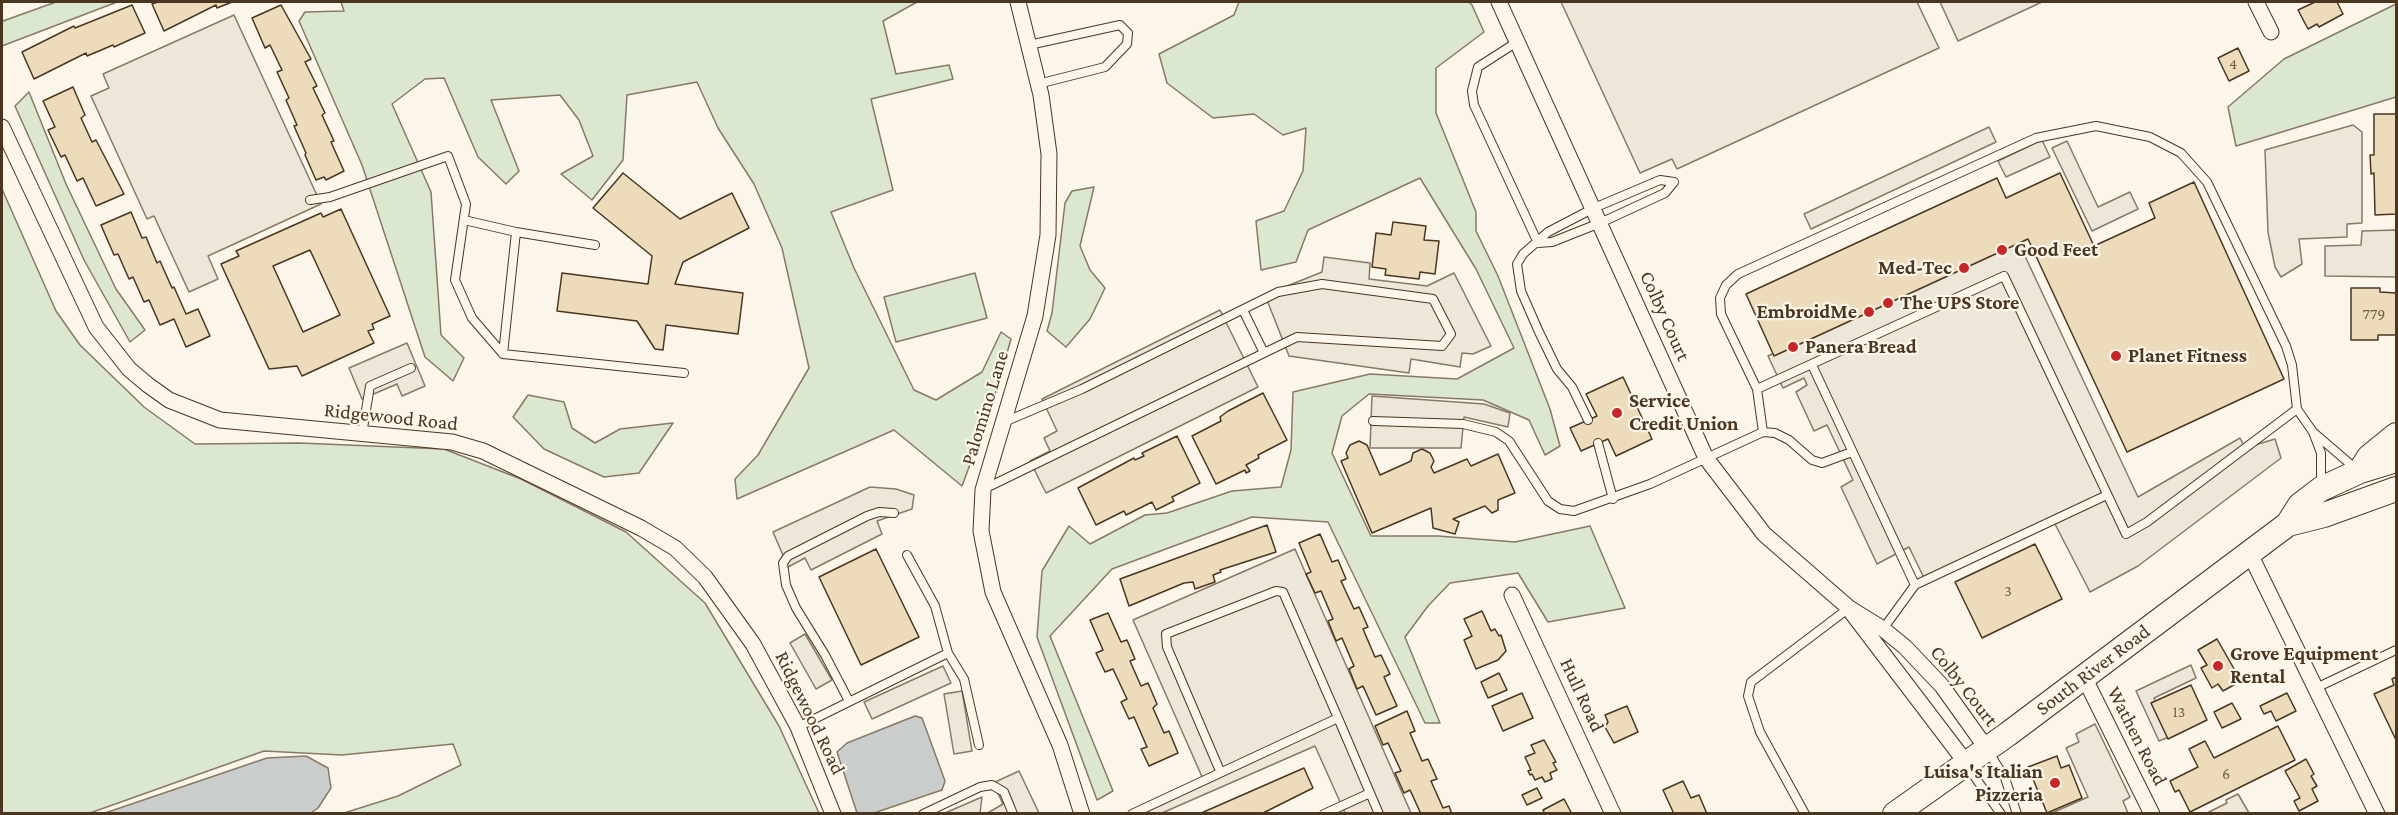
<!DOCTYPE html>
<html>
<head>
<meta charset="utf-8">
<style>
	body { margin:0 }
	#map { position:relative; width:2398px; height:815px; overflow:hidden; background:#fbf6e9; font-family:"Crimson Pro",serif }
	canvas { display:block }
	.frame { position:absolute; inset:0; border:3px solid #4a3520; pointer-events:none }
</style>
</head>
<body>
<div id="map">
<canvas width="2398" height="815"></canvas>
<div class="frame"></div>
</div>
<script>
const ctx = document.querySelector('canvas').getContext('2d');
ctx.lineJoin = 'round';
function fillPath(path, color) {
  ctx.fillStyle = color;
  ctx.fill(path, 'evenodd');
}
function poly(rows) {
  const path = new Path2D();
  for (const r of rows) {
    path.moveTo(r[0], r[1]);
    for (let i = 2; i < r.length; i += 2) path.lineTo(r[i], r[i + 1]);
  }
  return path;
}
function strokePath(path, color, width, dash) {
  ctx.strokeStyle = color;
  ctx.lineWidth = width;
  ctx.lineCap = dash ? 'butt' : 'round';
  ctx.setLineDash(dash || []);
  ctx.stroke(path);
}
function write(font, color, halo, rows, align = 'center') {
  ctx.font = font + ' "Crimson Pro",serif';
  ctx.lineWidth = 4.5;
  ctx.setLineDash([]);
  ctx.textBaseline = 'middle';
  ctx.strokeStyle = halo;
  ctx.fillStyle = color;
  for (const [text, x, y, turn = 0] of rows) {
    ctx.save();
    ctx.translate(x, y);
    ctx.rotate((+turn || 0) * Math.PI / 180);
    ctx.textAlign = isNaN(turn) ? turn : align;
    if (halo) ctx.strokeText(text, 0, 0);
    ctx.fillText(text, 0, 0);
    ctx.restore();
  }
}
const green = poly([
	[56,2,117,2,2,46,2,18,3,21,56,2],
	[341,2,917,2,883,21,896,74,949,65,953,79,871,99,893,190,831,212,854,268,914,390,936,400,982,372,1001,332,1011,339,992,405,962,486,894,430,737,499,735,479,758,455,809,368,782,248,754,184,718,128,697,82,627,95,623,160,592,200,561,174,593,156,579,120,560,95,491,100,519,171,506,184,478,157,444,78,425,79,392,104,431,192,441,335,464,358,453,381,425,357,362,165,299,21,305,12,344,11,341,2],
	[1239,2,1469,2,1472,5,1484,32,1436,68,1436,113,1476,212,1476,231,1498,276,1550,409,1560,446,1545,455,1529,420,1483,400,1369,394,1342,416,1332,453,1371,536,1438,536,1515,542,1590,526,1625,608,1548,622,1518,573,1450,583,1428,606,1405,637,1440,723,1425,723,1328,522,1252,517,1112,569,1050,636,1113,791,1097,800,1037,637,1042,571,1069,526,1090,544,1145,515,1167,513,1232,491,1281,487,1291,450,1293,392,1370,374,1457,379,1514,348,1476,269,1420,178,1308,230,1296,262,1261,270,1256,221,1284,211,1303,171,1306,128,1283,135,1254,114,1213,118,1167,83,1159,54,1234,15,1239,2],
	[2396,4,2396,97,2236,146,2228,107,2284,59,2396,4],
	[29,92,66,184,116,289,145,330,130,342,84,260,15,106,29,92],
	[1094,187,1080,246,1090,270,1105,288,1090,319,1066,347,1047,331,1052,313,1065,203,1072,191,1094,187],
	[2,189,56,311,80,345,144,407,195,444,299,443,444,449,521,479,626,532,705,603,779,726,819,813,344,813,398,796,461,765,453,744,342,755,264,751,90,813,2,813,2,189],
	[975,273,987,318,896,342,884,297,975,273],
	[528,395,564,402,572,428,595,443,620,429,673,423,639,473,604,477,544,449,513,417,528,395]
]);
fillPath(green, '#dce7d0');
strokePath(green, '#887966', 1.5);
const parking = poly([
	[1561,2,1917,2,1939,48,1677,169,1672,159,1640,173,1561,2],
	[1940,2,2042,2,1958,41,1940,2],
	[234,15,321,204,208,256,218,279,189,292,154,216,147,219,91,96,109,88,103,74,234,15],
	[2353,125,2362,132,2362,223,2347,224,2347,237,2299,239,2302,264,2281,277,2275,267,2268,232,2265,150,2353,125],
	[1989,127,1996,142,1811,229,1804,214,1989,127],
	[2042,140,2050,157,2006,177,1998,161,2042,140],
	[2067,141,2098,207,2130,192,2138,209,2092,231,2052,148,2067,141],
	[2396,230,2396,277,2325,276,2325,246,2361,245,2362,231,2396,230],
	[2017,239,2138,497,2240,438,2245,448,2275,439,2281,458,2138,566,2090,592,2055,524,2036,526,1924,578,1909,547,1877,564,1841,487,1853,480,1827,425,1814,431,1796,392,1807,385,1804,378,1783,388,1768,356,2017,239],
	[1324,257,1370,263,1369,279,1427,286,1454,273,1491,346,1473,354,1462,353,1460,367,1411,359,1409,373,1289,356,1265,295,1322,272,1324,257],
	[1220,310,1258,387,1046,493,1030,461,1050,451,1044,438,1057,431,1042,399,1220,310],
	[407,343,425,386,402,396,397,384,362,399,349,368,407,343],
	[1372,396,1484,404,1510,413,1508,427,1464,417,1461,448,1370,448,1372,396],
	[870,487,896,489,914,495,912,509,877,521,882,534,811,570,805,558,788,567,773,532,870,487],
	[1295,549,1411,813,1345,813,1315,746,1162,813,1129,814,1203,779,1133,620,1295,549],
	[805,634,832,680,816,689,790,643,805,634],
	[2191,665,2196,678,2154,698,2171,736,2159,741,2136,691,2191,665],
	[943,666,951,683,872,719,864,702,943,666],
	[962,691,972,751,954,754,944,694,962,691],
	[2095,724,2130,797,2123,801,2128,813,2052,813,2088,797,2066,748,2079,742,2076,734,2095,724],
	[1019,771,1039,813,986,814,1003,804,993,783,1019,771],
	[2238,794,2249,813,2207,813,2227,803,2226,800,2238,794],
	[982,797,980,813,945,813,982,797]
]);
fillPath(parking, '#ede7d9');
strokePath(parking, '#887966', 1.5);
const water = poly([
	[915,716,922,718,945,781,942,790,874,813,857,813,837,752,847,743,915,716],
	[306,756,328,768,331,788,318,808,311,813,105,813,267,758,306,756]
]);
fillPath(water, '#c9cecd');
strokePath(water, '#887966', 1.5);
const building = poly([
	[158,2,232,2,217,8,216,5,164,31,152,4,158,2],
	[2315,2,2337,2,2343,14,2319,27,2317,24,2308,29,2298,10,2315,2],
	[132,5,145,33,114,47,113,45,87,56,86,53,34,79,22,52,74,26,75,28,132,5],
	[281,5,311,59,305,62,317,86,313,88,325,113,322,115,334,141,331,142,344,171,326,180,324,177,316,180,305,155,306,153,294,126,297,125,286,100,289,98,277,72,282,70,270,45,265,48,252,18,281,5],
	[2238,48,2249,71,2229,81,2218,58,2238,48],
	[73,87,85,115,81,118,92,142,96,140,124,194,96,206,83,178,77,181,65,155,61,157,48,130,55,127,43,101,73,87],
	[2374,114,2396,114,2396,214,2375,215,2374,173,2371,174,2370,155,2374,155,2374,114],
	[623,173,680,219,732,193,749,228,683,262,675,284,743,293,738,334,666,325,663,350,655,349,637,321,557,311,562,273,648,284,652,256,593,208,623,173],
	[2060,173,2094,246,2155,218,2149,203,2194,182,2284,379,2127,452,2028,239,1774,356,1746,294,1997,178,2006,198,2060,173],
	[341,209,390,316,372,324,374,329,368,331,374,343,302,376,297,366,269,369,221,264,239,256,236,251,321,213,323,217,341,209],
	[310,250,340,315,303,332,273,266,310,250],
	[131,212,142,238,146,237,157,263,160,261,172,288,174,287,186,314,198,309,210,336,186,347,174,319,160,325,149,300,144,302,133,277,129,279,118,254,114,255,101,225,131,212],
	[1393,222,1426,226,1424,240,1439,241,1435,274,1420,272,1419,279,1385,275,1386,269,1372,267,1376,233,1391,235,1393,222],
	[2351,288,2380,288,2380,292,2396,293,2396,335,2378,335,2378,340,2351,340,2351,288],
	[1623,377,1652,439,1616,456,1608,439,1581,451,1570,428,1597,416,1586,394,1623,377],
	[1263,393,1287,440,1258,455,1259,458,1246,465,1250,471,1246,473,1245,470,1216,484,1192,436,1221,421,1220,417,1228,411,1263,393],
	[1177,436,1200,483,1172,497,1174,501,1156,510,1152,502,1126,515,1124,511,1096,525,1078,488,1134,458,1135,460,1144,456,1142,453,1177,436],
	[1359,441,1367,445,1380,475,1411,461,1413,453,1422,449,1430,453,1434,461,1431,467,1434,473,1467,459,1471,466,1498,454,1515,493,1498,500,1498,510,1492,513,1485,506,1453,519,1459,522,1455,534,1433,528,1431,508,1372,533,1341,461,1348,458,1346,453,1350,445,1359,441],
	[1267,525,1276,552,1220,570,1221,572,1213,575,1215,582,1195,589,1193,582,1184,583,1129,606,1120,579,1267,525],
	[1320,534,1332,562,1338,560,1346,579,1341,581,1354,609,1359,607,1368,627,1363,629,1375,657,1381,655,1390,674,1384,677,1397,706,1376,715,1363,686,1357,689,1349,669,1354,666,1342,638,1336,641,1328,621,1333,619,1321,591,1315,593,1306,574,1311,572,1299,543,1320,534],
	[2035,544,2062,599,1982,638,1955,582,2035,544],
	[876,549,919,637,861,665,819,577,876,549],
	[1482,611,1491,631,1495,629,1499,636,1501,635,1506,651,1498,660,1476,669,1464,640,1472,636,1464,619,1482,611],
	[1108,613,1121,642,1127,640,1135,659,1130,661,1141,686,1148,683,1157,704,1153,708,1164,733,1169,731,1178,753,1149,766,1141,749,1147,747,1134,717,1129,719,1121,702,1127,699,1113,669,1105,672,1096,653,1103,650,1090,620,1108,613],
	[2217,639,2241,681,2223,691,2218,684,2212,688,2201,668,2207,665,2198,650,2217,639],
	[1499,673,1507,690,1488,698,1481,682,1499,673],
	[2396,677,2396,740,2374,694,2394,685,2392,679,2396,677],
	[2191,685,2207,720,2168,739,2151,703,2191,685],
	[1522,693,1533,718,1503,731,1492,706,1522,693],
	[2287,693,2296,711,2276,721,2271,711,2264,714,2260,706,2287,693],
	[2232,703,2241,719,2222,728,2214,712,2232,703],
	[1627,706,1638,732,1614,743,1605,727,1608,722,1605,715,1627,706],
	[1407,711,1415,731,1410,733,1422,761,1428,759,1437,779,1431,781,1443,808,1449,806,1452,814,1421,814,1410,790,1404,793,1395,773,1401,771,1388,743,1383,745,1375,726,1407,711],
	[2278,726,2295,760,2190,812,2179,790,2175,792,2170,781,2198,767,2189,749,2205,741,2214,758,2278,726],
	[1544,740,1556,762,1553,763,1557,770,1550,773,1552,779,1545,782,1542,777,1535,780,1532,774,1530,775,1528,771,1531,770,1525,757,1535,753,1531,745,1544,740],
	[2057,756,2061,768,2069,765,2082,798,2047,813,2028,767,2057,756],
	[2306,759,2314,774,2311,776,2317,786,2312,789,2318,801,2299,811,2294,801,2300,798,2285,771,2306,759],
	[1304,768,1313,788,1261,814,1199,814,1304,768],
	[1683,781,1691,798,1699,795,1707,814,1674,814,1663,790,1683,781],
	[1537,788,1542,798,1527,805,1522,795,1537,788],
	[1564,799,1572,814,1545,814,1543,810,1564,799]
]);
fillPath(building, '#ecdcbc');
strokePath(building, '#4a3520', 1.5);
const lane = poly([
	[1517,42,1478,67,1472,91,1474,105,1538,243],
	[1029,45,1120,25,1128,33,1127,44,1105,67,1038,84],
	[310,200,330,197,448,156,466,204,455,280,472,318,503,354,684,373],
	[464,220,516,232,503,354],
	[516,232,595,245],
	[1538,243,1552,242,1600,223,1665,193,1674,182],
	[1243,310,1264,353],
	[1812,365,1915,585],
	[1757,389,1763,432],
	[2297,409,2147,522,2126,534,2004,276,1757,389,1721,314,1720,298,1726,285,1738,274,2036,138,2096,126,2150,137,2181,153,2207,182,2286,346,2292,365,2297,409,2313,432],
	[1588,420,1572,387,1557,369,1539,332,1521,291,1517,264,1523,254,1548,232,1594,208,1660,180,1674,182],
	[1373,421,1463,424,1496,432,1509,441,1548,501,1560,509,1574,511,1650,484,1763,432,1775,433,1789,440,1812,460,1822,463,1852,452],
	[362,434,370,386,411,368],
	[1598,443,1613,499],
	[2321,484,2321,453,2313,432,2356,469],
	[984,489,1297,337,1442,346,1451,334,1433,299,1322,284,1278,292,1082,389,1004,422],
	[1883,629,1915,585,2107,495],
	[948,653,964,679,979,745],
	[2316,688,2396,650],
	[849,701,825,655,796,608,786,585,783,563,788,556,867,516,879,512,894,513],
	[1338,718,1379,814],
	[798,727,948,653,935,606,907,555],
	[1989,753,2005,778,2017,814],
	[1967,766,2001,814],
	[923,814,980,787,992,785,1004,792,1013,814],
	[1132,814,1338,718,1283,592,1276,591,1166,634,1167,647,1220,771],
	[1324,814,1370,793],
	[1805,814,1760,732,1748,696,1751,682,1849,608]
]);
const street = poly([
	[1018,2,1041,95,1049,154,1048,235,1035,316,983,490,981,531,993,592,1060,745,1082,814],
	[1499,2,1706,458,1764,534,1849,608,1883,629,1905,647,1942,686,1987,749],
	[2256,2,2271,32],
	[2,127,96,327,129,369,148,385,169,400,220,420,452,442,483,451,641,528,675,548,705,577,753,644,798,727,833,814],
	[2249,552,2377,814],
	[1512,595,1613,814],
	[1852,613,1967,764],
	[2084,677,2152,814]
]);
const primary = poly([
	[2360,471,2369,457,2396,435],
	[2288,524,2324,515,2396,489],
	[1895,814,2008,734,2288,524,2300,505,2321,489,2360,471,2396,460]
]);
strokePath(lane, '#4a3520', 10);
strokePath(street, '#4a3520', 17);
strokePath(primary, '#4a3520', 26);
strokePath(lane, '#fbf6e9', 8);
strokePath(street, '#fbf6e9', 15);
strokePath(primary, '#fbf6e9', 24);
for (const [x, y, r, color] of [
	[2002,250,6,"#c62828"],
	[1964,268,6,"#c62828"],
	[1888,303,6,"#c62828"],
	[1869,312,6,"#c62828"],
	[1793,347,6,"#c62828"],
	[2116,356,6,"#c62828"],
	[1617,413,6,"#c62828"],
	[2218,666,6,"#c62828"],
	[2055,783,6,"#c62828"]
]) {
  const dot = new Path2D();
  dot.arc(x, y, r, 0, 2 * Math.PI);
  ctx.fillStyle = color;
  ctx.fill(dot);
  strokePath(dot, '#fbf6e9', 2);
}
write('16px', '#725f47', null, [
	["4",2233,64],
	["779",2374,314],
	["3",2008,591],
	["13",2179,712],
	["6",2226,774]
]);
write('bold 20px', '#4a3520', '#fbf6e9', [
	["Good Feet",2014,250],
	["Med-Tec",1952,268,"right"],
	["The UPS Store",1900,303],
	["EmbroidMe",1857,312,"right"],
	["Panera Bread",1805,347],
	["Planet Fitness",2128,356],
	["Service",1629,401],
	["Credit Union",1629,424],
	["Grove Equipment",2230,654],
	["Rental",2230,677],
	["Luisa's Italian",2043,772,"right"],
	["Pizzeria",2043,795,"right"]
], 'left');
write('20px', '#4a3520', '#fbf6e9', [
	["Colby Court",1665,316,66],
	["Palomino Lane",985,408,-73],
	["Ridgewood Road",391,417,6],
	["South River Road",2093,670,-37],
	["Colby Court",1964,686,52],
	["Hull Road",1582,695,65],
	["Ridgewood Road",810,713,64],
	["Wathen Road",2137,736,63]
]);
</script>
</body>
</html>
